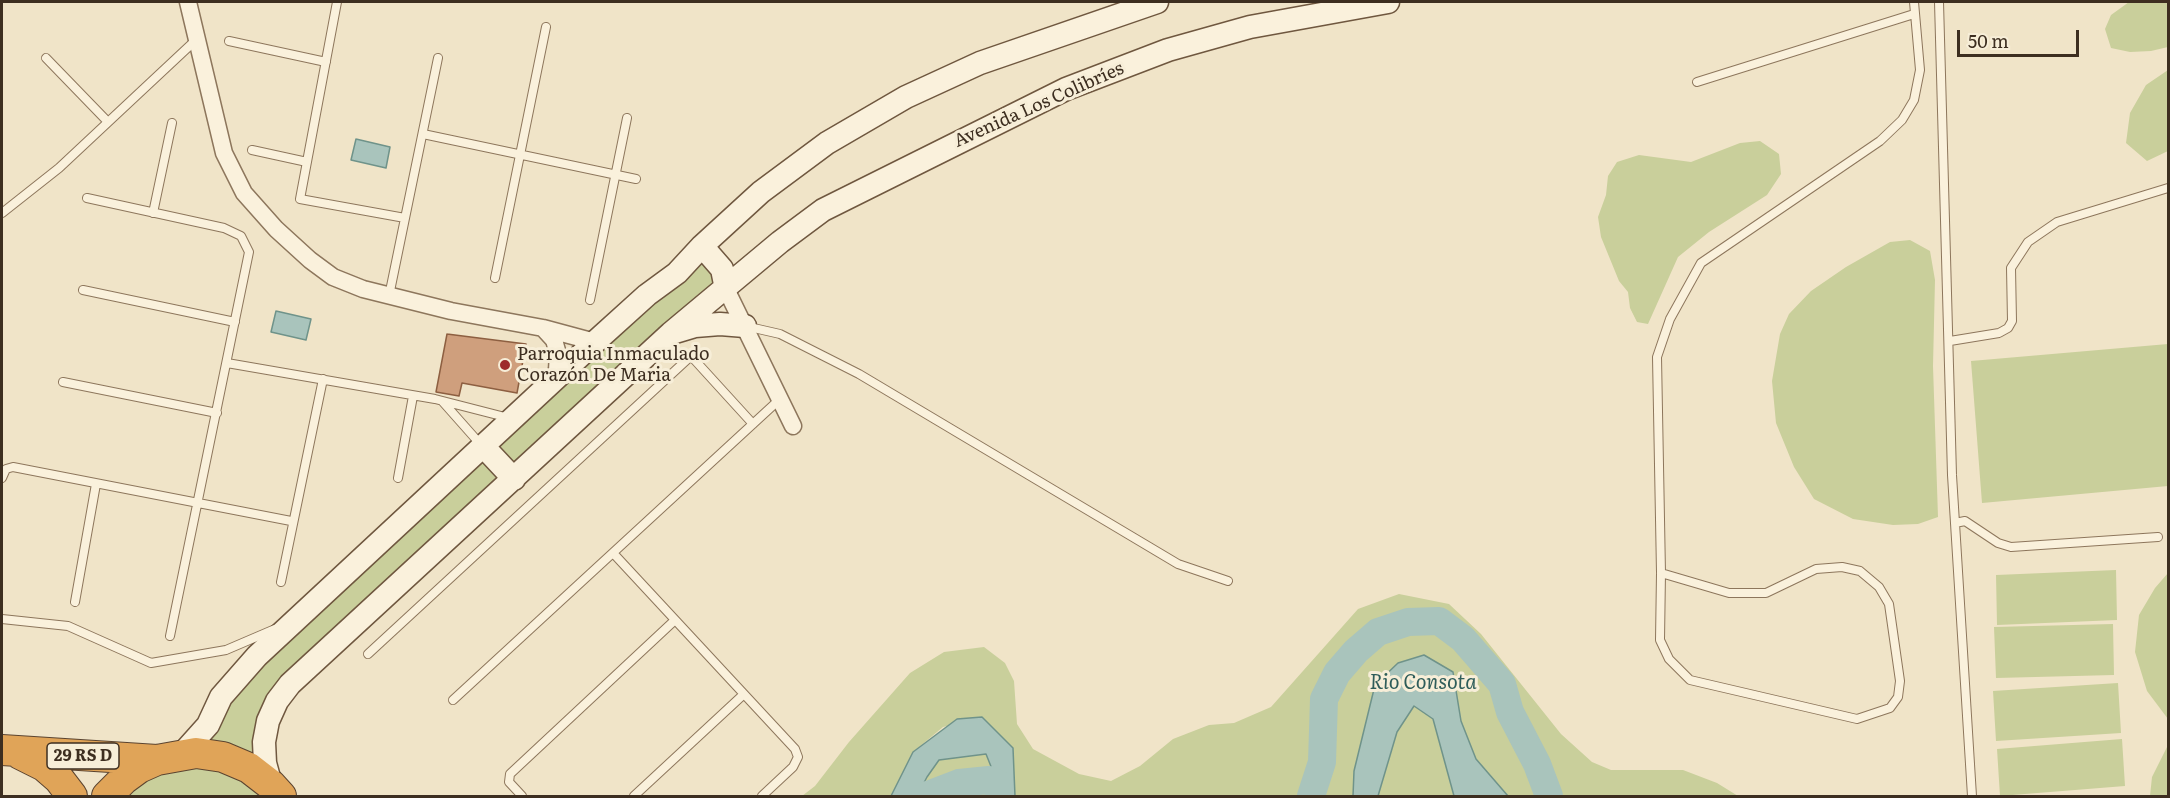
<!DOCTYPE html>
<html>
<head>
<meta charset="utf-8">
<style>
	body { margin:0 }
	#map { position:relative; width:2170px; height:798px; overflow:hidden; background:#f0e4c8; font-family:Literata,serif }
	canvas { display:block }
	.frame { position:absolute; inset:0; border:3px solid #3d2e20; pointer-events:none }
	.scale { position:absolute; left:1957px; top:30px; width:122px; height:27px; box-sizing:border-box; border:3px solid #3d2e20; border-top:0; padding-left:8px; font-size:18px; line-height:21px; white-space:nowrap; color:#3d2e20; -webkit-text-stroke:4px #f7eed8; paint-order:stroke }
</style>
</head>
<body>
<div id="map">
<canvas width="2170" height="798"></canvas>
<div class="frame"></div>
<div class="scale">50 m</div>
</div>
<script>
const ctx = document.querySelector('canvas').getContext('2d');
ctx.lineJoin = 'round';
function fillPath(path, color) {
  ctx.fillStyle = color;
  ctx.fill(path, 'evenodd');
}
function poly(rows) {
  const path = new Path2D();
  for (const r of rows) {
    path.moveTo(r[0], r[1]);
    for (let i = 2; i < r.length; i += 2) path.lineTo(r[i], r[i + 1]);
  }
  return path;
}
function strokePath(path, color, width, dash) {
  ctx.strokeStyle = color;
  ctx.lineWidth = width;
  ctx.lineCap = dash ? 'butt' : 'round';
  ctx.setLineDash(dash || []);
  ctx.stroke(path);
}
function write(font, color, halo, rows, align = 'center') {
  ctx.font = font + ' Literata,serif';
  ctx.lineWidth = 6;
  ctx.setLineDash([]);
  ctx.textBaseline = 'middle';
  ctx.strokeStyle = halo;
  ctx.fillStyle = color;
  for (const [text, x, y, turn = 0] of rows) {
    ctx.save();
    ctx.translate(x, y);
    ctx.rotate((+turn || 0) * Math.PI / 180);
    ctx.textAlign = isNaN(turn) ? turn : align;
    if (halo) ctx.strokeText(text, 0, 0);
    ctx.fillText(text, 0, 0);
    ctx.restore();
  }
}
fillPath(poly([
	[2129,2,2168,2,2168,47,2151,51,2130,52,2111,48,2105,29,2111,15],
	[2168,70,2168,151,2147,161,2126,143,2130,113,2146,85],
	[1760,141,1779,154,1781,174,1767,195,1709,232,1678,257,1648,324,1637,322,1630,308,1628,292,1619,281,1601,237,1598,217,1606,195,1608,176,1617,162,1639,155,1691,162,1740,143],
	[1910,240,1930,251,1935,280,1933,366,1938,517,1918,524,1893,525,1853,519,1814,499,1794,467,1776,423,1772,381,1780,334,1789,314,1811,291,1846,267,1890,242],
	[702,246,726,279,514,479,268,721,281,796,107,796,182,754,221,697],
	[2168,344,2168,486,1982,503,1971,361],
	[2116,570,2117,620,1997,625,1996,575],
	[2168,573,2168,719,2147,691,2135,652,2139,615,2155,588],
	[1399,594,1449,604,1481,634,1561,734,1592,762,1611,770,1683,770,1717,783,1738,796,1508,796,1476,759,1461,721,1453,672,1361,750,1354,771,1353,796,1015,796,1013,748,982,717,943,727,913,752,891,796,802,796,815,786,849,742,910,673,944,652,984,647,1005,663,1014,681,1017,724,1033,749,1079,774,1111,781,1140,766,1173,739,1209,725,1234,723,1271,707,1358,609],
	[2113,624,2114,675,1996,678,1994,627],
	[2118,683,2121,733,1996,741,1993,691],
	[1414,706,1433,719,1454,796,1378,796,1397,732],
	[2122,739,2125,786,2000,796,1997,749],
	[2168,745,2168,796,2150,796,2152,777],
	[986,754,998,784,997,796,917,796,926,777,939,760]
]), '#c9cf9b');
const water = poly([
	[356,139,390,147,386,168,351,160,356,139],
	[276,311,311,319,306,340,271,332,276,311],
	[1424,655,1453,672,1461,721,1476,759,1508,796,1454,796,1433,719,1414,706,1397,732,1378,796,1353,796,1354,771,1375,685,1398,663,1424,655],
	[982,717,1013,748,1015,796,997,796,998,784,986,754,939,760,927,777,917,796,891,796,913,752,957,719,982,717]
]);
fillPath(water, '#a9c4bc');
strokePath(water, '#6f938a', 1.5);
strokePath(poly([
	[925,796,959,783,989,780,998,784,999,796],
	[1311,796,1322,762,1324,699,1337,673,1356,651,1378,632,1408,622,1439,621,1463,639,1502,684,1510,712,1537,764,1549,796]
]), '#a9c4bc', 28);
const building = poly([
	[447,334,526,344,517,393,462,383,459,396,436,392,447,334]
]);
fillPath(building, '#cf9f7d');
strokePath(building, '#8d5f41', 1.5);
const lane = poly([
	[337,2,300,199,405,218],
	[1939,2,1952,475,1972,796],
	[229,41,326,62],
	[46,58,108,122],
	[1697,82,1914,14],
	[423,134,636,179],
	[252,150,307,162],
	[87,198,224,228,241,236,249,252,170,636],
	[2,213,59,168,198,38],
	[153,213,172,123],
	[495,278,546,27],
	[83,290,235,322],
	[389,296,438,58],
	[590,300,627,118],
	[745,326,780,334,859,374,1178,564,1228,581],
	[1950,341,1999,333,2008,328,2012,321,2011,268,2028,242,2057,222,2168,188],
	[227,363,435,399,509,418],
	[63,382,217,413],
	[443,402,482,446],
	[2,478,6,469,13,467,291,521],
	[398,478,413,396],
	[1955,523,1965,521,1998,543,2011,547,2158,537],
	[613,553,795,749,798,757,793,767,762,796],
	[1661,573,1729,593,1766,593,1816,569,1842,567,1860,571,1879,587,1889,604,1900,681,1898,697,1890,708,1857,719,1690,680,1669,659,1660,640,1661,573,1657,357,1670,319,1701,263,1880,141,1902,120,1914,100,1920,70,1914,2],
	[281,582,323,379],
	[75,602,96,484],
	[2,619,68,626,151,663,226,650,275,629],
	[368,654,691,356,753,424],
	[453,700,780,399],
	[522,796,509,782,510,774,675,620],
	[634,796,744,694]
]);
const street = poly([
	[188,2,224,153,244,193,276,229,310,260,333,277,363,289,451,311,543,328,595,342],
	[726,289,793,426],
	[543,328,554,340,558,354,557,370,551,381]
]);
const secondary = poly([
	[702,246,722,269,726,289],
	[675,332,695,326,720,324,745,326],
	[483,446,514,479],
	[182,754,208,725,221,697,257,656,595,342,647,295,677,273,702,246,761,192,827,143,906,97,980,63,1157,2],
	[271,785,265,763,264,742,268,721,277,701,290,684,671,333,780,242,823,210,1066,89,1168,50,1250,27,1388,2]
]);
const highway = poly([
	[2,750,157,760],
	[20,754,44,766,59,779,72,796],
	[107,796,124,779,139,768,157,760,196,753,223,757,249,768,271,785,281,796]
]);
strokePath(lane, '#8d765c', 10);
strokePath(street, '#8d765c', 19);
strokePath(secondary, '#6f573f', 25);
strokePath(highway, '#5b4430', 32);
strokePath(lane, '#faf1dc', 8);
strokePath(street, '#faf1dc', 16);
strokePath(secondary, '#faf1dc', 22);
strokePath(highway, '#e0a458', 30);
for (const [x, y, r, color] of [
	[505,365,6,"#9e2a2b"]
]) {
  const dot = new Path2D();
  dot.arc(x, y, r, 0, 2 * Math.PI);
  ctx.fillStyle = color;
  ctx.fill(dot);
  strokePath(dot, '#f7eed8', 2);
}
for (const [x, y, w] of [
	[83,756,72]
]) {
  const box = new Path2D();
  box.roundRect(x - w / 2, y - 13, w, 26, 4.5);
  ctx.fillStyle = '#f7eed8';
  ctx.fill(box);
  strokePath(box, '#3d2e20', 1.5);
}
write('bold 16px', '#3d2e20', null, [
	["29 RS D",83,756]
]);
write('18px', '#3d2e20', '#f7eed8', [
	["Avenida Los Colibríes",1039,105,-24]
]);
write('18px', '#3d2e20', '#f7eed8', [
	["Parroquia Inmaculado",517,355],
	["Corazón De Maria",517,376]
], 'left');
write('italic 20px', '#2f5d5a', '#f7eed8', [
	["Rio Consota",1423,683]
]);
</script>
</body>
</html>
